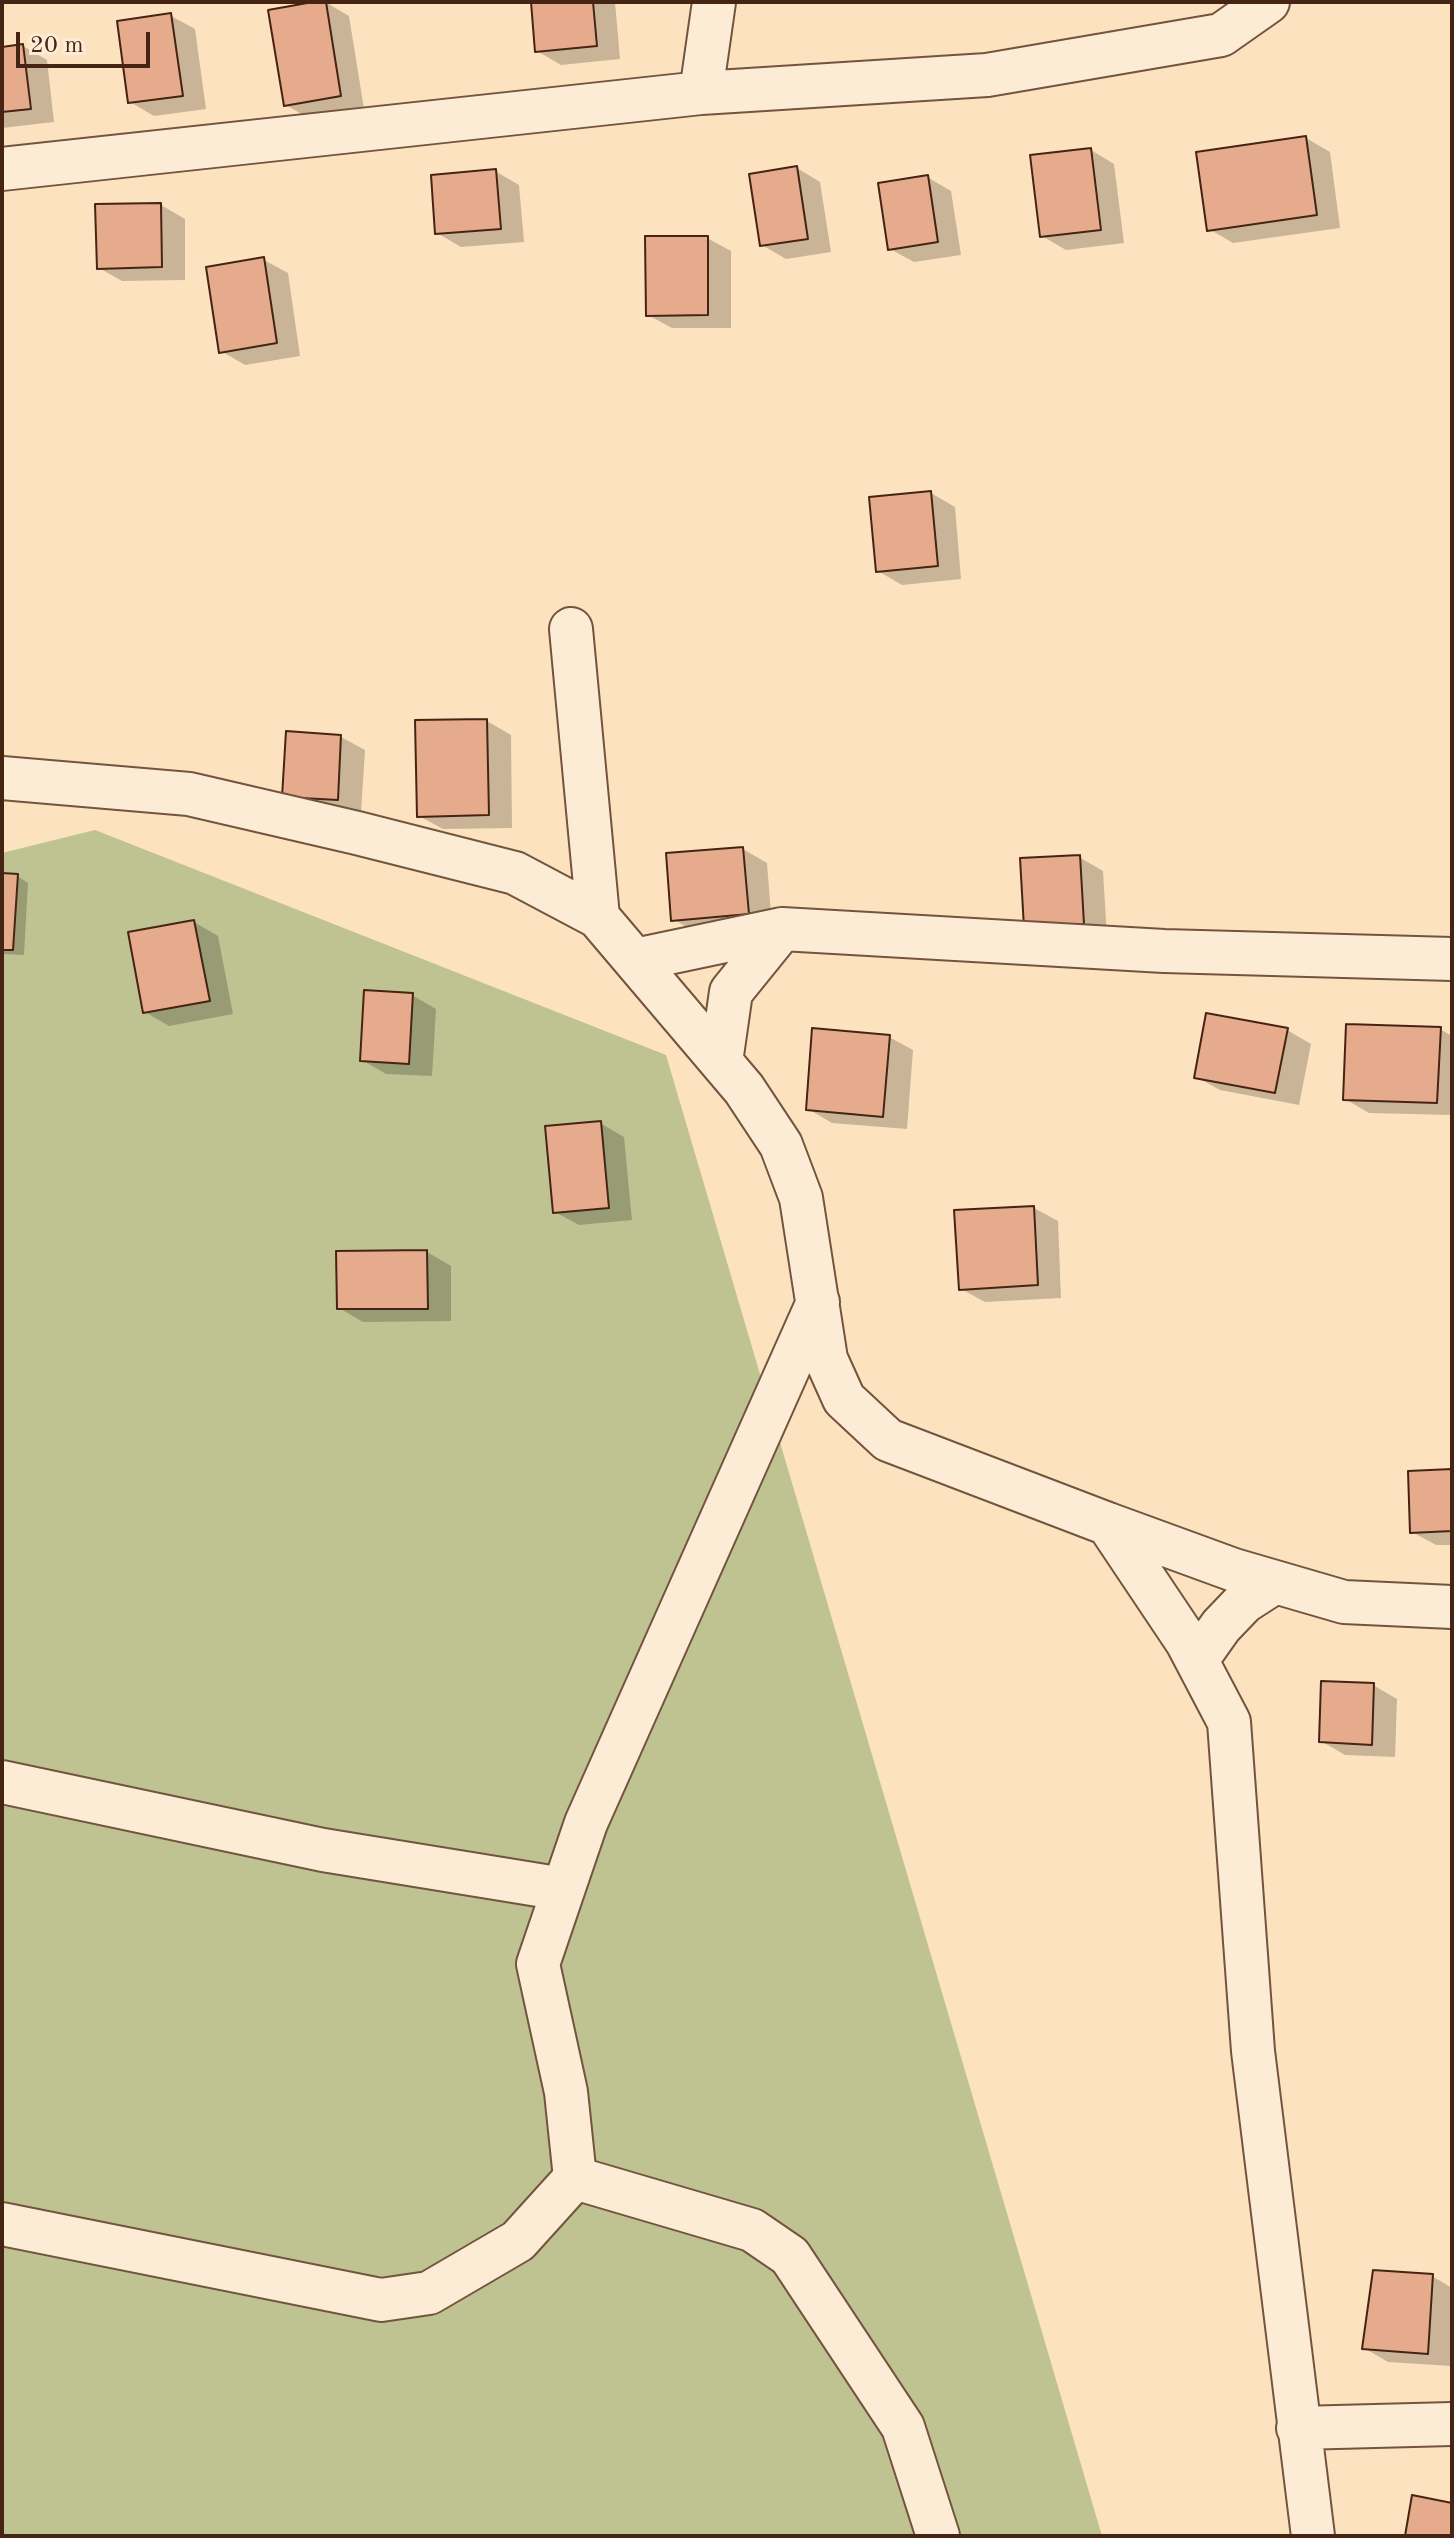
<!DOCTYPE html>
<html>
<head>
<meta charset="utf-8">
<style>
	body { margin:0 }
	#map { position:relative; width:1454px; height:2538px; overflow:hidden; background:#fce2bf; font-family:"Old Standard TT",serif }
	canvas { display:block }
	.frame { position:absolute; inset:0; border:4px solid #452413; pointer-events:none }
	.scale { position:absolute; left:16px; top:32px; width:134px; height:36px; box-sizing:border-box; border:4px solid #452413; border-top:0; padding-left:10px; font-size:24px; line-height:28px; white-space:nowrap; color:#452413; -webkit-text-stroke:6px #fdecd5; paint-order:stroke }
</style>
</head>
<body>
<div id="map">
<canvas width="1454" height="2538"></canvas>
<div class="frame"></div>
<div class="scale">20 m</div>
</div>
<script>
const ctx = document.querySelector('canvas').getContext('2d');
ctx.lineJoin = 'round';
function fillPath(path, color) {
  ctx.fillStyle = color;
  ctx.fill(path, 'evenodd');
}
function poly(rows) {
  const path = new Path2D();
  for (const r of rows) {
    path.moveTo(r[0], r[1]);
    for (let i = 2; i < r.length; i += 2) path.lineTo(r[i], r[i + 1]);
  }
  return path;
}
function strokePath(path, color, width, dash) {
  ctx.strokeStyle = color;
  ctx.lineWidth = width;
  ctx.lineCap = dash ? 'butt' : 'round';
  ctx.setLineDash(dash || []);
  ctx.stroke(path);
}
fillPath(poly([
	[95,830,666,1055,1102,2536,2,2536,2,853]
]), '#bfc392');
fillPath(poly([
	[325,2,349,16,364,109,310,119,286,105],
	[533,2,615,2,620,59,561,65,537,51],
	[171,16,195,29,206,109,154,116,130,102],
	[23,46,47,60,54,122,2,128,2,49],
	[1306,138,1330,152,1340,228,1233,243,1209,229],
	[1091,150,1114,164,1124,243,1066,250,1042,236],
	[797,168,820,182,831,252,786,259,762,245],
	[495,171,519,185,524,242,461,247,437,233],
	[927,177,951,191,961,255,914,262,890,249],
	[161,205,185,219,185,280,122,281,99,268],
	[707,238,731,251,731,328,672,328,648,315],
	[264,260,288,273,300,356,245,365,221,351],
	[931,493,955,507,961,579,902,585,878,571],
	[487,721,511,735,512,828,443,829,419,816],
	[341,737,365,750,361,812,308,810,284,796],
	[743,849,767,863,772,927,697,933,673,919],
	[1079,857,1103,871,1107,937,1049,941],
	[2,875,17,876,28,883,24,955,2,954],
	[194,922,218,936,233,1014,169,1026,145,1012],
	[412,995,436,1009,432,1076,386,1074,362,1060],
	[1440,1029,1452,1036,1452,1115,1369,1113,1345,1099],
	[1287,1030,1311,1044,1299,1105,1220,1090,1196,1077],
	[889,1037,913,1050,907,1129,832,1123,808,1109],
	[600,1123,624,1137,632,1220,579,1225,555,1212],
	[1034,1208,1058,1221,1061,1298,985,1302,961,1289],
	[427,1252,451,1266,451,1321,363,1322,339,1308],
	[1452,1471,1452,1545,1436,1545,1412,1532],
	[1373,1685,1397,1699,1395,1757,1345,1755,1321,1741],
	[1432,2276,1452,2288,1451,2366,1388,2362,1364,2348]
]), '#0003');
const building = poly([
	[313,2,326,2,341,96,284,106,268,10,313,2],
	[531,2,593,2,597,46,535,52,531,2],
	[171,13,183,96,128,103,117,21,171,13],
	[23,44,31,109,2,112,2,47,23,44],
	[1306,136,1317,215,1207,231,1196,152,1306,136],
	[1091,148,1101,230,1040,237,1030,155,1091,148],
	[797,166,808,239,760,246,749,174,797,166],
	[496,169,501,229,435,234,431,175,496,169],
	[928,175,938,242,888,250,878,183,928,175],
	[161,203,162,267,97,269,95,204,161,203],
	[645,236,708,236,708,315,646,316,645,236],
	[264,257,277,343,219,353,206,267,264,257],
	[931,491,938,566,876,572,869,497,931,491],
	[487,719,489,815,417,817,415,720,487,719],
	[286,731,341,735,338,800,282,797,286,731],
	[743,847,749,914,671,921,666,853,743,847],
	[1080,855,1084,924,1024,928,1020,858,1080,855],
	[2,873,18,874,13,950,2,950,2,873],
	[194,920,210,1001,143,1013,128,932,194,920],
	[364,990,413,993,409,1064,360,1061,364,990],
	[1206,1013,1288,1028,1275,1093,1194,1078,1206,1013],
	[1346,1024,1441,1027,1437,1103,1343,1100,1346,1024],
	[812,1028,890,1035,883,1117,806,1110,812,1028],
	[601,1121,609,1208,553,1213,545,1126,601,1121],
	[1034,1206,1038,1285,959,1290,954,1210,1034,1206],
	[427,1250,428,1309,337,1309,336,1251,427,1250],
	[1452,1469,1452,1531,1410,1533,1408,1471,1452,1469],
	[1321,1681,1374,1683,1372,1745,1319,1742,1321,1681],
	[1373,2270,1433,2274,1428,2354,1362,2349,1373,2270],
	[1412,2495,1452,2503,1452,2536,1405,2536,1412,2495]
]);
fillPath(building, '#e6ab8d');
strokePath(building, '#452413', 2);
const minor = poly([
	[701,93,714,2],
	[2,169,701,93,987,75,1221,35,1268,2],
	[571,629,598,917],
	[2,778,189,794,357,833,515,873,598,917,744,1089,781,1145,801,1198,826,1359,844,1399,888,1440,1108,1524,1187,1642,1229,1722,1253,2051,1313,2536],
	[635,960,782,929,1164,951,1452,959],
	[721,1062,731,992,782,929],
	[1108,1524,1234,1570,1344,1602,1452,1607],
	[1197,1660,1221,1626,1244,1602,1275,1582],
	[2,1782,323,1850,563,1889],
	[575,2178,566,2092,538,1964,586,1823,818,1302],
	[2,2224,381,2300,429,2293,518,2241,575,2178,752,2230,790,2256,903,2427,938,2536],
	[1298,2428,1452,2424]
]);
strokePath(minor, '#73543e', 46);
strokePath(minor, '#fdecd5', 42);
</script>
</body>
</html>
